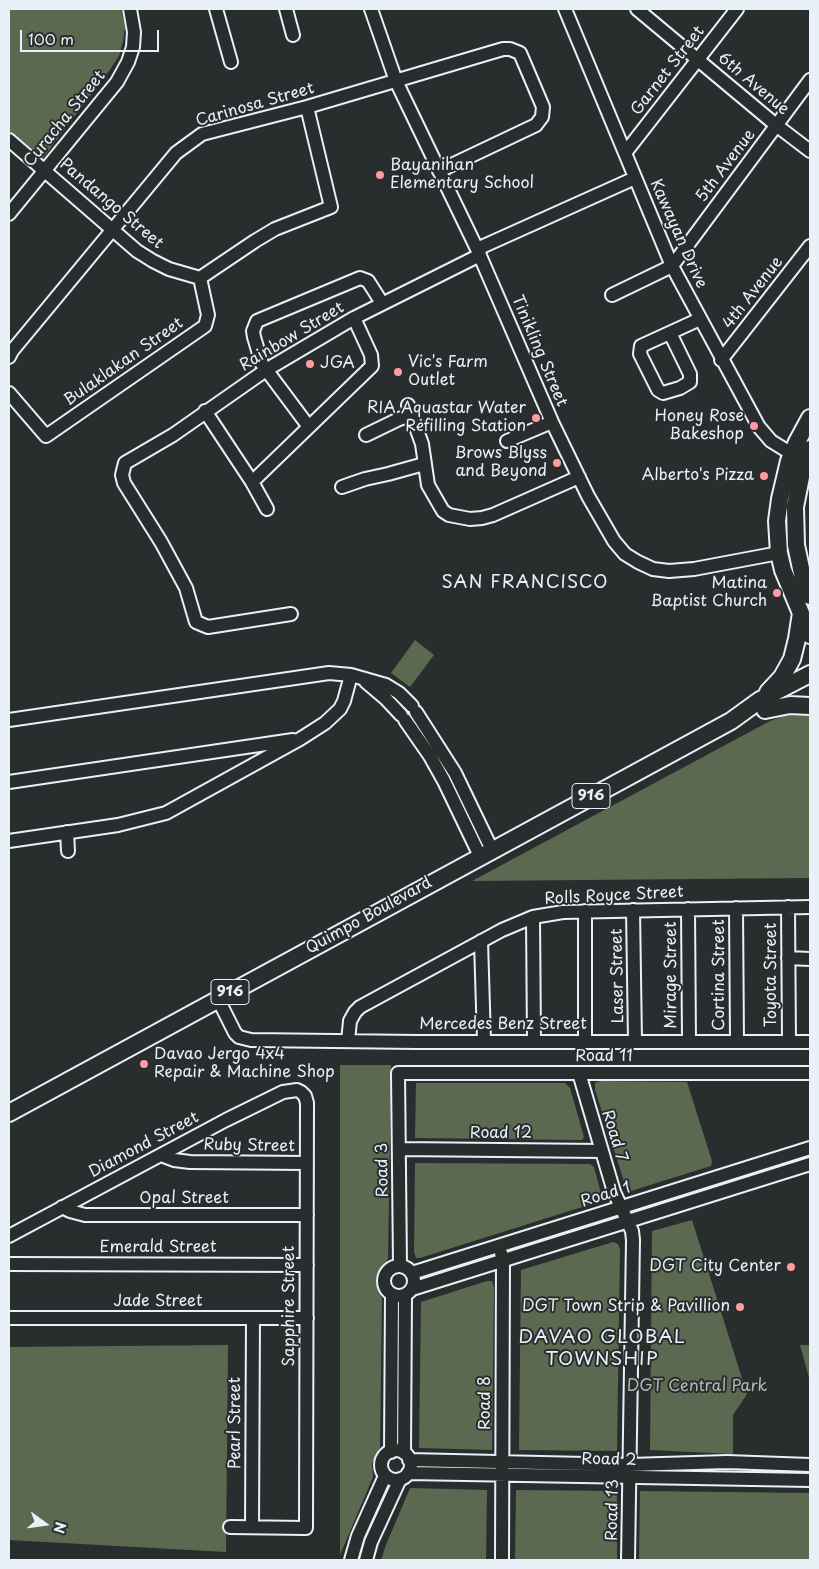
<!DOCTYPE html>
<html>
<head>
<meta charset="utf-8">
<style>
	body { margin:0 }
	#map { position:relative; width:819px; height:1569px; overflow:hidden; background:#2a2d2e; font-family:"Playpen Sans",sans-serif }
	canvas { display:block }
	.frame { position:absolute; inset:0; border:10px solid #e8f1f8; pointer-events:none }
	.north { position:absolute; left:20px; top:1499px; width:50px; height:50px; -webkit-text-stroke:4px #2a2d2e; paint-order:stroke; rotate:104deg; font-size:14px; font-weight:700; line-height:20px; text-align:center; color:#e8f1f8 }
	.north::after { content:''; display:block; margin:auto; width:18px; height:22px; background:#e8f1f8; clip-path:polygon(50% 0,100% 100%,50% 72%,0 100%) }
	.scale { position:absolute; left:20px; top:30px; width:139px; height:22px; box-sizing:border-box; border:2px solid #e8f1f8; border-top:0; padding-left:6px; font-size:15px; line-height:18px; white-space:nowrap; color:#e8f1f8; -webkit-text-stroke:4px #2a2d2e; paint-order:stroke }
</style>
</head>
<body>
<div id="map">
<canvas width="819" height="1569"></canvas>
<div class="frame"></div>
<div class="north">N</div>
<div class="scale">100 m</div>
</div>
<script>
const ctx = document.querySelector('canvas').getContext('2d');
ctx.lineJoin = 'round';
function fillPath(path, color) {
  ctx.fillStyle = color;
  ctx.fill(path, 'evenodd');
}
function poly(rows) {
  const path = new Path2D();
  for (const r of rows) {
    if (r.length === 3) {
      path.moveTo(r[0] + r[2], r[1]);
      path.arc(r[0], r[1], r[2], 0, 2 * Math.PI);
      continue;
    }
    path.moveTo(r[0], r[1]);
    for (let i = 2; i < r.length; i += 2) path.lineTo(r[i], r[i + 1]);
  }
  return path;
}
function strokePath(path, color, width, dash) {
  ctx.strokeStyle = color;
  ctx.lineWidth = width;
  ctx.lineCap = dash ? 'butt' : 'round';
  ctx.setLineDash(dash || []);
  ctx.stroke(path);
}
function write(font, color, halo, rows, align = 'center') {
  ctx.font = font + ' "Playpen Sans",sans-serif';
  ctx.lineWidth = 4;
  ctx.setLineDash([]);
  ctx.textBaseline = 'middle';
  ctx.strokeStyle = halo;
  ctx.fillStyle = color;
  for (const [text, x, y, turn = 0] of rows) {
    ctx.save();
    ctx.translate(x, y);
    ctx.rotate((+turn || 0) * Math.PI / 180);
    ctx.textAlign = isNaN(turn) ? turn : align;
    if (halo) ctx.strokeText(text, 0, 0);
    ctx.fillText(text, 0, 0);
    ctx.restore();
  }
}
fillPath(poly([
	[9,9,121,9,122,14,125,28,123,41,119,56,109,71,42,159,9,131],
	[415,640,434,655,410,687,391,673],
	[810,712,810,878,472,881,770,721,784,716],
	[340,1065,391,1065,388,1259,383,1264,377,1277,379,1292,382,1298,380,1447,372,1464,373,1477,340,1555],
	[600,1081,687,1082,712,1161,711,1166,631,1191,627,1191,595,1090,595,1083],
	[416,1083,565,1083,570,1088,584,1137,582,1140,579,1140,415,1138],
	[415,1163,590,1164,594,1167,602,1197,598,1202,420,1258,416,1258,414,1252],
	[692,1220,747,1394,733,1415,733,1454,650,1450,652,1231],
	[613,1242,618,1244,620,1249,617,1451,519,1450,521,1270],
	[487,1281,492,1281,494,1287,492,1450,419,1448,421,1302],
	[228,1345,226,1552,9,1540,9,1347],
	[800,1345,810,1345,810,1381],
	[410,1488,487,1490,486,1560,381,1560,386,1545],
	[516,1490,617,1491,617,1560,515,1560],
	[640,1491,810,1493,810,1560,639,1560]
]), '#5c6951');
const minor = poly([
	[216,9,231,62],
	[286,9,293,35],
	[371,9,396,81,477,249,552,422,588,496,614,541,625,554,638,562,653,569,669,571,694,569,779,553],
	[565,9,672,266,759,427,771,441,792,454],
	[637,9,776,125,810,151],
	[9,140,137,251,153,261,169,269,200,278],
	[625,153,737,9],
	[9,214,117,82,128,62,133,47,134,32,130,9],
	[477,249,635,178],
	[200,278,255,241,275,229,331,207,307,107],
	[612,295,672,266,810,80],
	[670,333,690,374,690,382,680,388,663,393,658,390,640,354,641,346,700,319],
	[9,357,12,351,176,153,202,134,307,107,503,49,510,49,520,53,543,107,542,117,536,125,439,171],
	[721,360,810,246],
	[9,393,46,436,205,326,208,315,200,278],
	[408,405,422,444,428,485,443,511,449,515,470,519,482,518,493,515,579,477],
	[205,411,252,482,267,509],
	[309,427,262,364,254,337,253,331,257,321,360,278,368,281,382,303],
	[366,435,399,419,412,415],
	[507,441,552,422],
	[252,482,372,366,371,355,354,318],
	[342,487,365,479,388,474,424,464],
	[291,614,208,627,196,622,186,588,161,542,124,483,122,475,125,463,173,435,266,370,354,318,480,255],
	[366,682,386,699,401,715],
	[416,712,455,773,492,850],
	[9,720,329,673,351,675,386,685,399,693,412,706],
	[405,720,430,756,444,781,480,856],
	[9,782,293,740],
	[67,832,68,851],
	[9,841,118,825,166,813,300,739,325,723,340,709,344,701,351,675],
	[788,907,789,1042],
	[736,908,737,1041],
	[688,909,689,1041],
	[633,910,635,1041],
	[585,911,585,1041],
	[533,917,534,1041],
	[481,941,484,1041],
	[788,958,810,959],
	[218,999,235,1033,239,1037,251,1040,417,1042,810,1042],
	[348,1041,350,1021,355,1012,360,1007,502,930,533,917,563,912,810,907],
	[579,1073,614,1192,632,1231,633,1240,628,1560],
	[399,1149,602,1151],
	[161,1155,174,1160,190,1162,307,1163],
	[62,1207,70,1211,85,1215,307,1215],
	[9,1236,226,1120,283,1092,297,1090,301,1092,305,1096,307,1103,306,1528,230,1527],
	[501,1253,503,1260,502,1560],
	[9,1264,307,1265],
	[400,1266,398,1073,810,1073],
	[399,1281,15],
	[412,1273,810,1148],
	[412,1289,810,1164],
	[9,1318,307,1318],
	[396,1465,15],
	[391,1452,392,1294],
	[404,1453,405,1295],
	[409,1460,630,1465,727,1462,810,1465],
	[408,1473,810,1480],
	[252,1527,253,1318],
	[351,1560,358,1536,385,1476],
	[366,1560,371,1542,400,1479]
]);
const major = poly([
	[810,418,797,442,789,461,780,499,777,521,779,553,783,570,810,635],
	[810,449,802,472,795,507,796,545,803,578,810,596],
	[768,692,782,677,792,659,797,639,801,613],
	[765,710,790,705,810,706],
	[9,1113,731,721,760,700,810,674]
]);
strokePath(minor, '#e8f1f8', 16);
strokePath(major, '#e8f1f8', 20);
strokePath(minor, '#2a2d2e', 12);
strokePath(major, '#2a2d2e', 16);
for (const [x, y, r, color] of [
	[380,175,5,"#ff9aa2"],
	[310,364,5,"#ff9aa2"],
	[398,372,5,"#ff9aa2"],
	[536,418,5,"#ff9aa2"],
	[754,426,5,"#ff9aa2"],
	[557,463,5,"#ff9aa2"],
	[764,476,5,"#ff9aa2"],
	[777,593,5,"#ff9aa2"],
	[144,1064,5,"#ff9aa2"],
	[791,1267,5,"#ff9aa2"],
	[740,1307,5,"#ff9aa2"]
]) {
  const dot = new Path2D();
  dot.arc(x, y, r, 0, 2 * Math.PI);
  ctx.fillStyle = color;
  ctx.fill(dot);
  strokePath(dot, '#2a2d2e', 2);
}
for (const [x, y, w] of [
	[591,796,38],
	[230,992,38]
]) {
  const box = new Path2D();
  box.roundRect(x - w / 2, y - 12.5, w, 25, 4);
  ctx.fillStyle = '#2a2d2e';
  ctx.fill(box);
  strokePath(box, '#e8f1f8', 1);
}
write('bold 15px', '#e8f1f8', null, [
	["916",591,796],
	["916",230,992]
]);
write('16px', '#e8f1f8', '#2a2d2e', [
	["Garnet Street",668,71,-52],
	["6th Avenue",753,84,40],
	["Carinosa Street",255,105,-16],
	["Curacha Street",65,119,-51],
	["5th Avenue",726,166,-53],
	["Pandango Street",111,204,40],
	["Kawayan Drive",678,234,66],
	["4th Avenue",753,293,-52],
	["Rainbow Street",292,337,-31],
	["Tinikling Street",539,351,67],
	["Bulaklakan Street",124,362,-35],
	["Rolls Royce Street",614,896,-3],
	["Quimpo Boulevard",369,916,-29],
	["Mirage Street",672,975,-90],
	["Cortina Street",720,975,-90],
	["Toyota Street",772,975,-90],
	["Laser Street",618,976,-91],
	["Mercedes Benz Street",503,1025],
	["Road 11",604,1057],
	["Road 12",501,1134],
	["Road 7",614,1136,73],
	["Diamond Street",144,1145,-28],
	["Ruby Street",249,1146,1],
	["Road 3",383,1170,-91],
	["Road 1",606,1195,-17],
	["Opal Street",184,1199],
	["Emerald Street",158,1248],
	["Jade Street",158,1302],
	["Sapphire Street",290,1306,-90],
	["Road 8",486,1403,-90],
	["Pearl Street",236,1423,-90],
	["Road 2",609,1460,1],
	["Road 13",613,1510,-89]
]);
write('16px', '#e8f1f8', '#2a2d2e', [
	["Bayanihan",390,166,"left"],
	["Elementary School",390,184,"left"],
	["Vic's Farm",408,363,"left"],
	["Outlet",408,381,"left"],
	["JGA",320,364,"left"],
	["RIA Aquastar Water",526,409],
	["Refilling Station",526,427],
	["Honey Rose",744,417],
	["Bakeshop",744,435],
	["Brows Blyss",547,454],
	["and Beyond",547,472],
	["Alberto's Pizza",754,476],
	["Matina",767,584],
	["Baptist Church",767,602],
	["Davao Jergo 4x4",154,1055,"left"],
	["Repair & Machine Shop",154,1073,"left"],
	["DGT City Center",781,1267],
	["DGT Town Strip & Pavillion",730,1307]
], 'right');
write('16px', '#b0bbb5', '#2a2d2e', [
	["DGT Central Park",697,1387]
]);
ctx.letterSpacing = '1px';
write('18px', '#e8f1f8', '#2a2d2e', [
	["SAN FRANCISCO",525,583]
]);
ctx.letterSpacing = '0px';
ctx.letterSpacing = '1px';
write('19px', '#e8f1f8', '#2a2d2e', [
	["DAVAO GLOBAL",602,1338],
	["TOWNSHIP",602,1360]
]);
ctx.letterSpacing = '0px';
</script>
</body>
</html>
